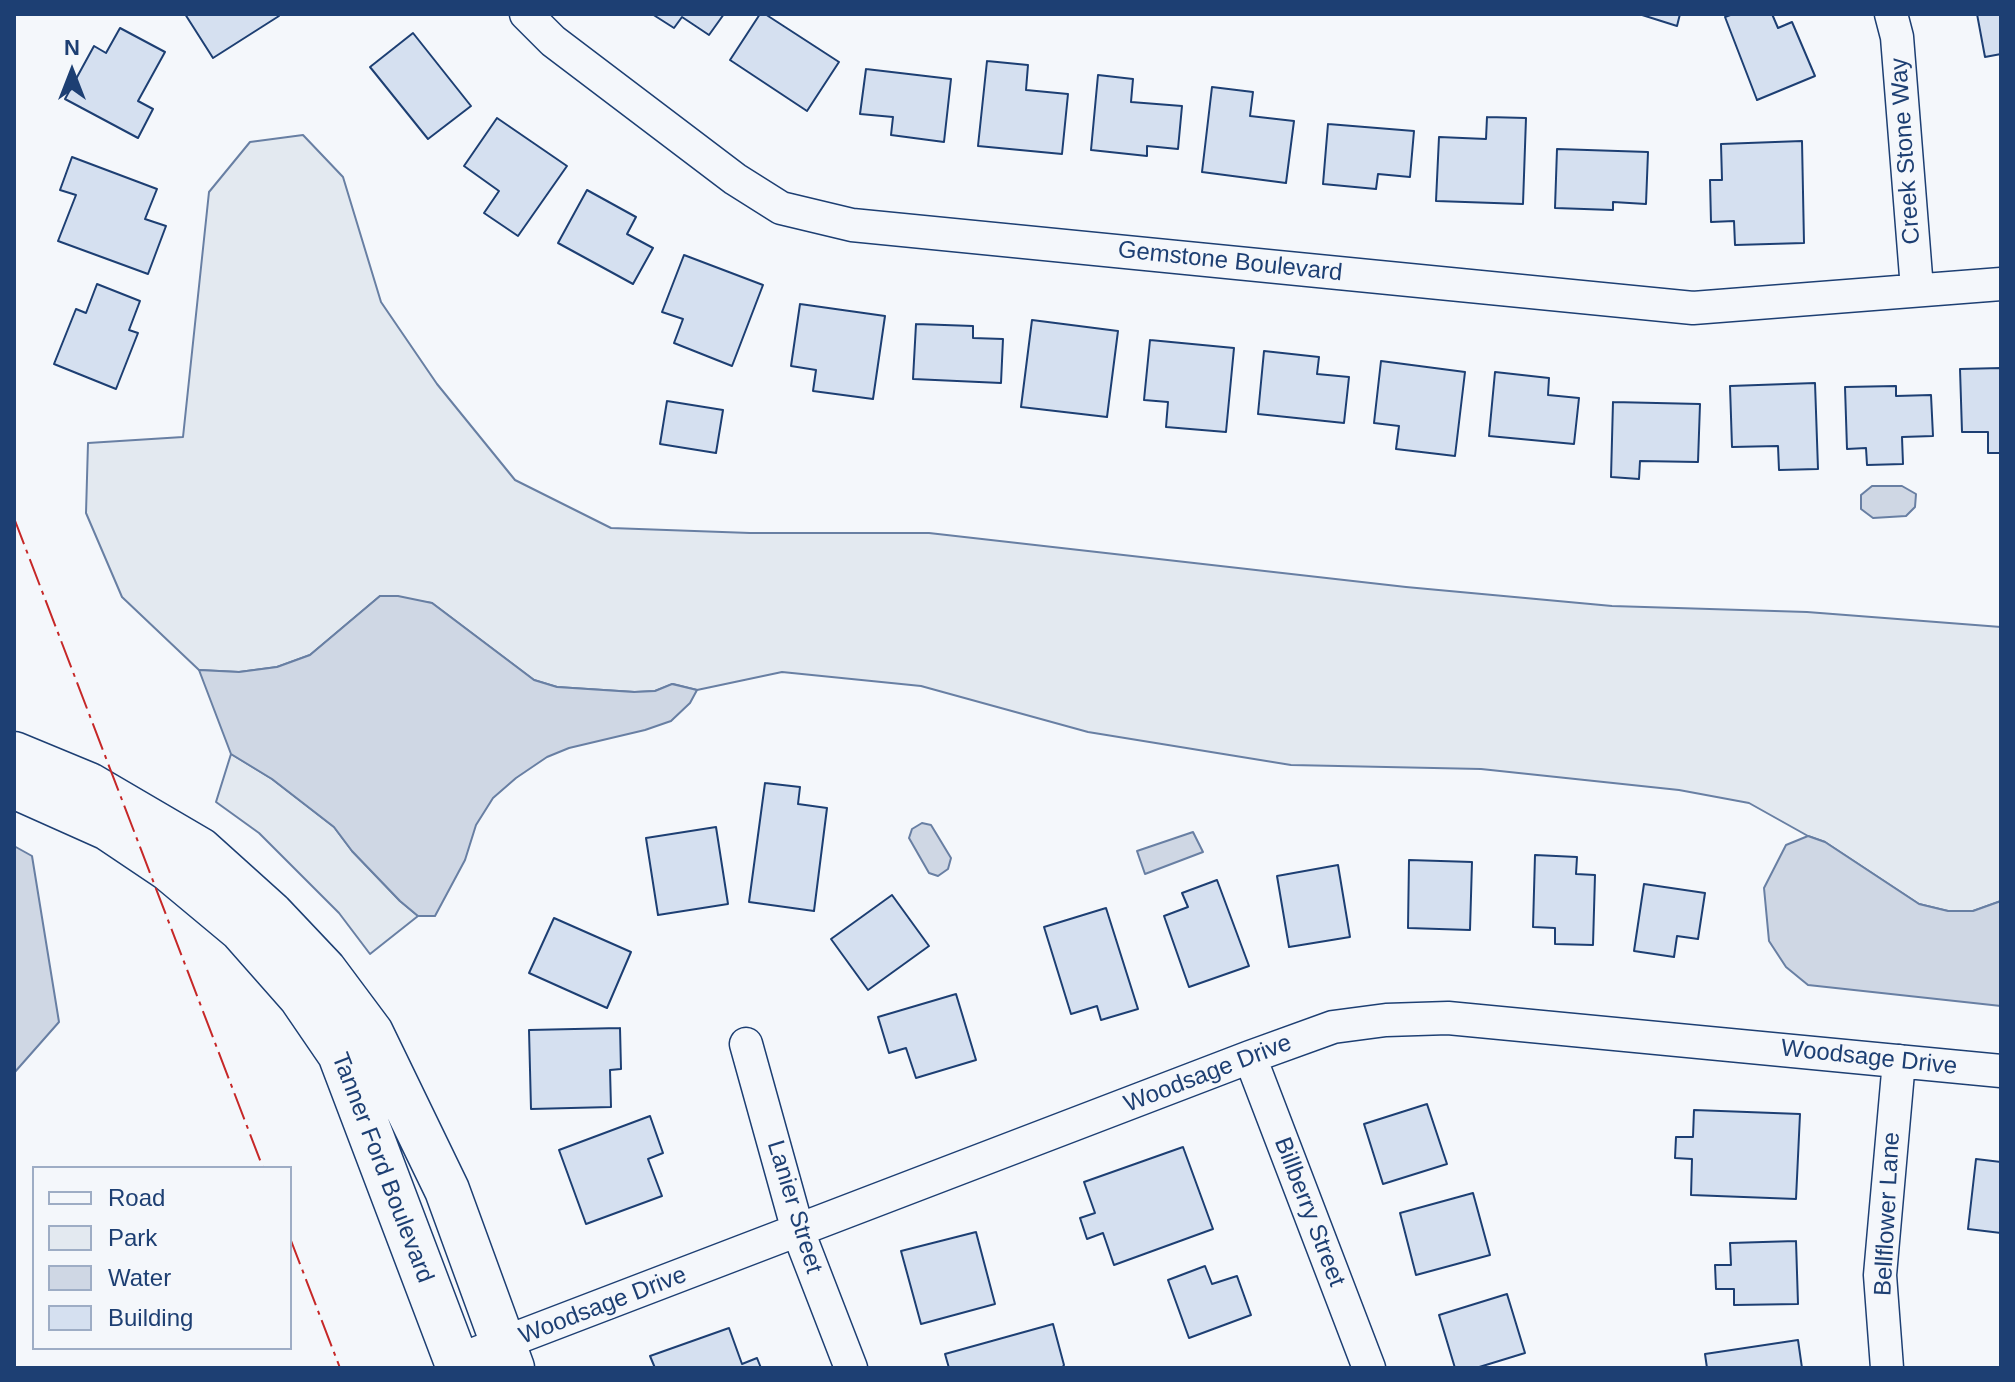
<!DOCTYPE html>
<html>
<head>
<meta charset="utf-8">
<style>
	body { margin:0 }
	#map { position:relative; width:2015px; height:1382px; overflow:hidden; background:#f4f7fb; font-family:Helvetica,sans-serif }
	canvas { display:block }
	.frame { position:absolute; inset:0; border:16px solid #1d3f73; pointer-events:none }
	.legend { position:absolute; left:32px; top:1166px; width:260px; height:184px; box-sizing:border-box; background:#f4f7fb; border:2px solid #9eadc5; margin:0; padding:10px 14px; list-style:none; font-size:24px; color:#1d3f73 }
	.legend li { display:flex; align-items:center; gap:16px; height:40px }
	.legend b { width:40px; border:2px solid #9eadc5 }
	.north { position:absolute; left:32px; top:32px; width:80px; height:80px; -webkit-text-stroke:6px #f4f7fb; paint-order:stroke; rotate:0deg; font-size:22px; font-weight:700; line-height:32px; text-align:center; color:#1d3f73 }
	.north::after { content:''; display:block; margin:auto; width:28px; height:36px; background:#1d3f73; clip-path:polygon(50% 0,100% 100%,50% 72%,0 100%) }
</style>
</head>
<body>
<div id="map">
<canvas width="2015" height="1382"></canvas>
<div class="frame"></div>
<ul class="legend">
<li><b style="height:10px;background:#f4f7fb"></b>Road</li>
<li><b style="height:22px;background:#e3e9f0"></b>Park</li>
<li><b style="height:22px;background:#cfd7e4"></b>Water</li>
<li><b style="height:22px;background:#d5e0f0"></b>Building</li>
</ul>
<div class="north">N</div>
</div>
<script>
const ctx = document.querySelector('canvas').getContext('2d');
ctx.lineJoin = 'round';
function fillPath(path, color) {
  ctx.fillStyle = color;
  ctx.fill(path, 'evenodd');
}
function poly(rows) {
  const path = new Path2D();
  for (const r of rows) {
    path.moveTo(r[0], r[1]);
    for (let i = 2; i < r.length; i += 2) path.lineTo(r[i], r[i + 1]);
  }
  return path;
}
function strokePath(path, color, width, dash) {
  ctx.strokeStyle = color;
  ctx.lineWidth = width;
  ctx.lineCap = dash ? 'butt' : 'round';
  ctx.setLineDash(dash || []);
  ctx.stroke(path);
}
function write(font, color, halo, rows, align = 'center') {
  ctx.font = font + ' Helvetica,sans-serif';
  ctx.lineWidth = 6;
  ctx.setLineDash([]);
  ctx.textBaseline = 'middle';
  ctx.strokeStyle = halo;
  ctx.fillStyle = color;
  for (const [text, x, y, turn = 0] of rows) {
    ctx.save();
    ctx.translate(x, y);
    ctx.rotate((+turn || 0) * Math.PI / 180);
    ctx.textAlign = isNaN(turn) ? turn : align;
    if (halo) ctx.strokeText(text, 0, 0);
    ctx.fillText(text, 0, 0);
    ctx.restore();
  }
}
const green = poly([
	[303,135,343,177,381,302,437,384,515,480,611,528,750,533,929,533,1406,587,1612,606,1807,612,2001,627,2001,901,1973,911,1948,911,1919,904,1825,842,1808,836,1749,803,1679,790,1481,769,1291,765,1088,732,921,686,782,672,697,690,673,684,655,691,635,692,557,687,534,680,432,603,380,596,310,655,277,667,239,672,199,670,122,597,86,513,88,443,183,437,209,192,250,142,303,135],
	[231,754,272,779,334,827,352,851,400,901,418,916,370,954,339,913,259,833,216,802,231,754]
]);
fillPath(green, '#e3e9f0');
strokePath(green, '#687fa3', 2);
const water = poly([
	[1872,486,1902,486,1916,494,1915,507,1906,516,1873,518,1861,509,1861,495,1872,486],
	[380,596,398,596,432,603,534,680,557,687,634,692,655,691,672,684,697,690,690,703,671,721,645,730,569,748,547,757,516,778,493,798,476,825,465,860,435,916,418,916,400,901,352,851,334,827,272,779,231,754,199,670,239,672,277,667,310,655,380,596],
	[922,823,931,825,951,858,948,869,938,876,929,873,909,838,912,829,922,823],
	[1193,832,1203,852,1145,874,1137,851,1193,832],
	[1808,836,1825,842,1919,904,1948,911,1973,911,2001,901,2001,1006,1808,985,1786,967,1769,941,1764,888,1786,845,1808,836],
	[14,846,32,856,59,1022,14,1073,14,846]
]);
fillPath(water, '#cfd7e4');
strokePath(water, '#687fa3', 2);
const building = poly([
	[185,14,278,14,279,16,213,58,185,14],
	[652,14,724,14,709,35,682,17,674,28,652,14],
	[760,14,765,14,839,62,807,111,730,60,760,14],
	[1639,14,1680,14,1677,26,1639,14],
	[1733,14,1772,14,1778,28,1792,22,1815,76,1757,100,1725,17,1733,14],
	[1977,14,2001,14,2001,54,1985,57,1977,14],
	[120,28,165,52,138,101,153,109,138,138,65,99,94,46,106,53,120,28],
	[413,33,471,106,428,139,370,67,413,33],
	[987,61,1028,65,1026,90,1068,94,1062,154,978,146,987,61],
	[866,69,951,79,944,142,891,135,893,117,860,114,866,69],
	[1098,75,1133,79,1131,102,1182,106,1178,149,1147,146,1147,156,1091,150,1098,75],
	[1212,87,1253,92,1250,116,1294,121,1286,183,1202,172,1212,87],
	[1487,117,1526,118,1523,204,1436,201,1439,137,1486,139,1487,117],
	[497,118,567,166,518,236,484,213,499,191,464,166,497,118],
	[1328,124,1414,131,1410,177,1378,174,1376,189,1323,184,1328,124],
	[1802,141,1804,243,1735,245,1734,221,1711,222,1710,180,1722,180,1721,144,1802,141],
	[1557,149,1648,152,1646,204,1613,202,1613,210,1555,208,1557,149],
	[72,157,157,189,145,219,166,226,148,274,58,241,76,195,60,190,72,157],
	[587,190,636,217,627,234,653,248,633,284,558,243,587,190],
	[684,255,763,285,732,366,674,343,683,319,662,312,684,255],
	[97,284,140,301,129,330,138,333,116,389,54,364,76,309,86,313,97,284],
	[800,304,885,316,873,399,813,391,816,370,791,366,800,304],
	[1032,320,1118,331,1107,417,1021,407,1032,320],
	[916,324,973,326,973,338,1003,339,1001,383,913,379,916,324],
	[1150,340,1234,348,1226,432,1166,427,1168,402,1144,400,1150,340],
	[1264,351,1319,357,1317,374,1349,377,1344,423,1258,414,1264,351],
	[1381,361,1465,372,1455,456,1396,449,1399,426,1374,423,1381,361],
	[2001,368,2001,453,1988,453,1988,432,1962,432,1960,369,2001,368],
	[1495,372,1549,378,1548,395,1579,398,1574,444,1489,436,1495,372],
	[1815,383,1818,469,1779,470,1778,446,1732,447,1730,386,1815,383],
	[1896,386,1896,396,1931,395,1933,436,1902,437,1903,464,1867,465,1866,448,1847,449,1845,387,1896,386],
	[667,401,723,410,716,453,660,444,667,401],
	[1613,402,1700,404,1698,462,1640,461,1639,479,1611,477,1613,402],
	[765,783,800,787,798,804,827,808,814,911,749,902,765,783],
	[716,827,728,904,658,915,646,838,716,827],
	[1535,855,1577,857,1576,874,1595,875,1593,945,1555,944,1555,928,1533,927,1535,855],
	[1409,860,1472,862,1470,930,1408,928,1409,860],
	[1338,865,1350,937,1289,947,1277,876,1338,865],
	[1217,880,1249,966,1189,987,1164,916,1188,907,1182,893,1217,880],
	[1644,884,1705,893,1698,939,1677,936,1674,957,1634,951,1644,884],
	[892,895,929,946,868,990,831,939,892,895],
	[1106,908,1138,1009,1101,1020,1097,1006,1071,1014,1044,927,1106,908],
	[554,918,631,952,607,1008,529,973,554,918],
	[956,994,976,1060,916,1078,906,1048,889,1053,878,1017,956,994],
	[620,1028,621,1069,610,1070,611,1107,531,1109,529,1030,620,1028],
	[1427,1104,1447,1164,1383,1184,1364,1124,1427,1104],
	[1694,1110,1800,1114,1796,1199,1691,1195,1692,1159,1675,1158,1676,1137,1693,1137,1694,1110],
	[650,1116,663,1153,648,1159,662,1196,586,1224,559,1150,650,1116],
	[1183,1147,1213,1229,1114,1265,1103,1233,1087,1239,1080,1218,1095,1213,1084,1182,1183,1147],
	[1976,1159,2001,1162,2001,1233,1968,1229,1976,1159],
	[1473,1193,1490,1255,1416,1275,1400,1213,1473,1193],
	[976,1232,995,1304,921,1324,901,1251,976,1232],
	[1796,1241,1798,1304,1734,1305,1734,1289,1716,1289,1715,1265,1731,1265,1730,1243,1796,1241],
	[1205,1266,1212,1284,1237,1276,1251,1315,1189,1338,1168,1280,1205,1266],
	[1507,1294,1525,1353,1476,1368,1455,1368,1439,1315,1507,1294],
	[1053,1324,1064,1365,1062,1368,949,1368,945,1354,1053,1324],
	[729,1328,742,1364,757,1358,761,1368,655,1368,650,1356,729,1328],
	[1798,1340,1802,1368,1707,1368,1705,1354,1798,1340]
]);
fillPath(building, '#d5e0f0');
strokePath(building, '#1d3f73', 2);
const street = poly([
	[526,14,553,41,735,179,781,208,852,225,1693,308,2001,284],
	[1891,14,1897,37,1917,289],
	[746,1044,798,1231,851,1368],
	[1250,1057,1369,1368],
	[456,1361,1250,1057,1333,1027,1386,1020,1448,1018,2001,1071],
	[1887,1368,1880,1275,1899,1061]
]);
const secondary = poly([
	[14,754,89,785,200,850,271,914,324,970,371,1033,447,1190,512,1368],
	[14,786,108,828,169,869,241,929,301,997,340,1054,459,1368]
]);
strokePath(street, '#1d3f73', 35);
strokePath(secondary, '#1d3f73', 47);
strokePath(street, '#f4f7fb', 32);
strokePath(secondary, '#f4f7fb', 44);
strokePath(poly([
	[14,518,263,1168],
	[290,1238,340,1368]
]), '#c62828', 2, [28, 6, 4, 6]);
write('24px', '#1d3f73', '#f4f7fb', [
	["Creek Stone Way",1906,151,-94],
	["Gemstone Boulevard",1230,262,6],
	["Woodsage Drive",1869,1058,6],
	["Woodsage Drive",1208,1074,-21],
	["Tanner Ford Boulevard",382,1168,69],
	["Lanier Street",794,1207,73],
	["Billberry Street",1309,1212,69],
	["Bellflower Lane",1888,1214,-87],
	["Woodsage Drive",603,1306,-21]
]);
</script>
</body>
</html>
